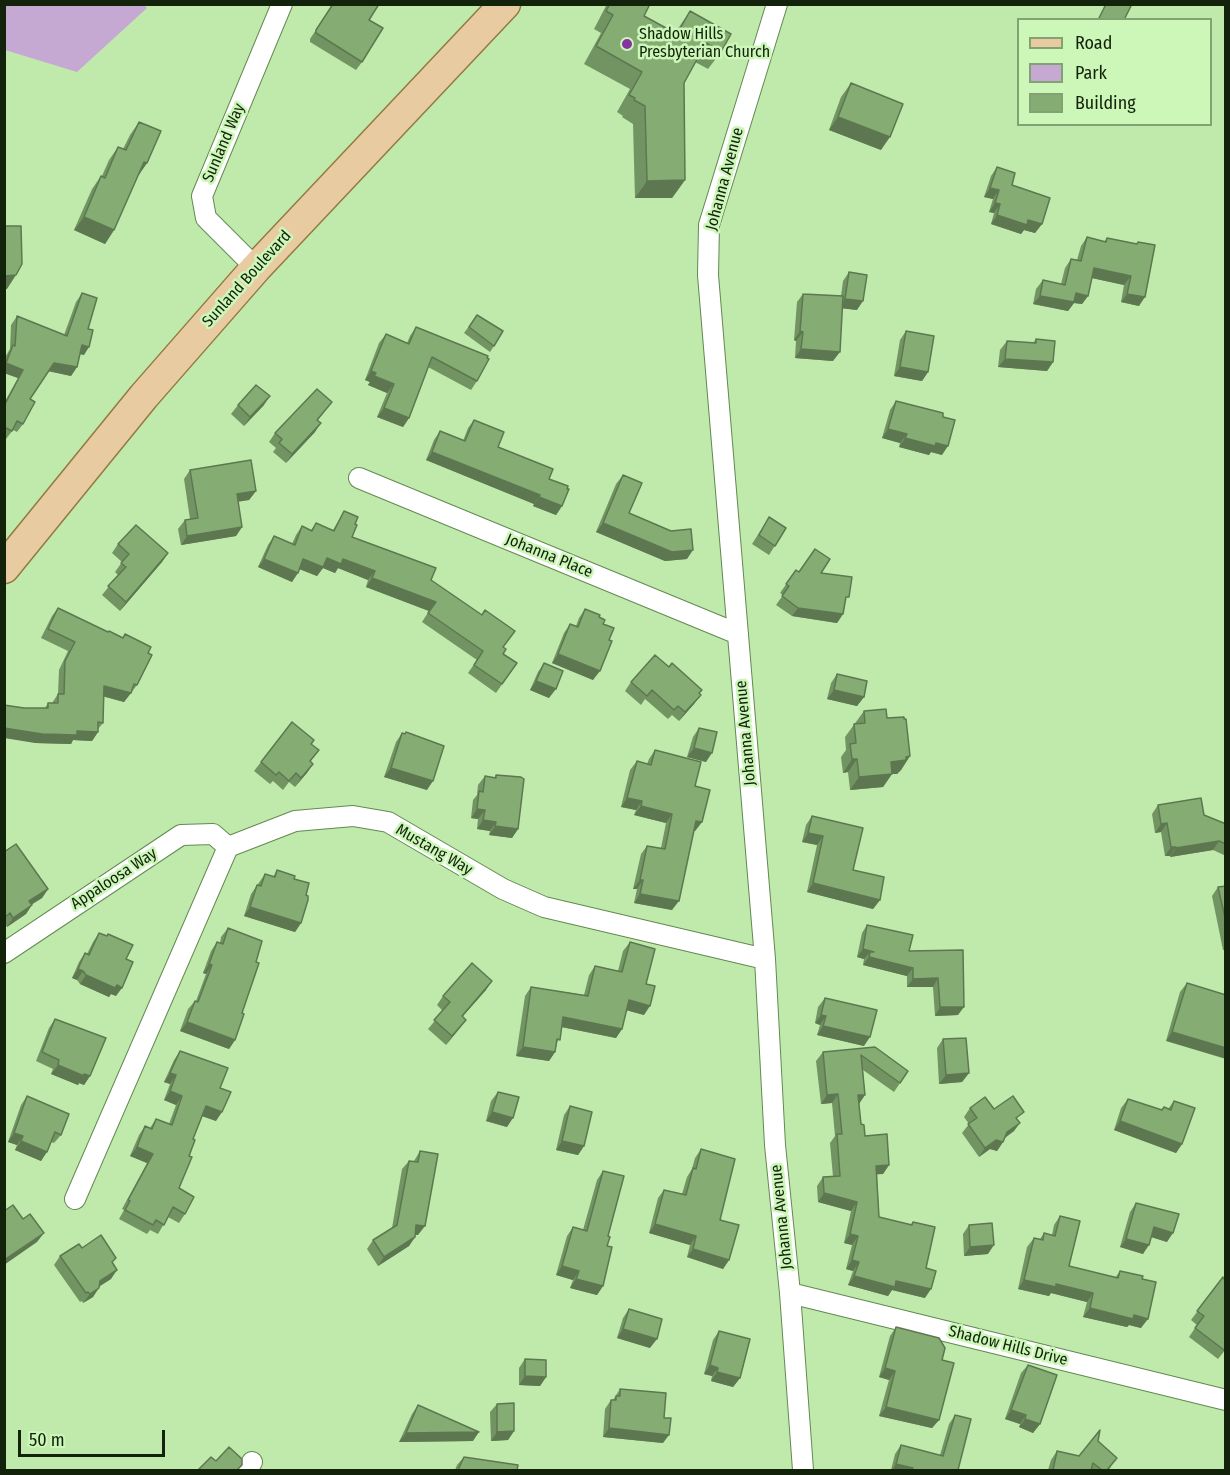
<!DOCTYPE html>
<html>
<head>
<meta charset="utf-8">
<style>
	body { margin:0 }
	#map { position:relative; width:1230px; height:1475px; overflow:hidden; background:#c0eaac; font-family:"Fira Sans Condensed",sans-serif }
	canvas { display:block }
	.frame { position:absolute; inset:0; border:6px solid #13220b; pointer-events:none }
	.legend { position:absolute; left:1017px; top:18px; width:195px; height:108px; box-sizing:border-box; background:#ccf7b9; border:2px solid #82a273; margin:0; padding:8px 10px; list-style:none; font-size:18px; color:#13220b }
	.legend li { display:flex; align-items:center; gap:12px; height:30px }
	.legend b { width:30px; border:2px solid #82a273 }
	.scale { position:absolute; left:18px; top:1430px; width:147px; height:27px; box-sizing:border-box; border:3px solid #13220b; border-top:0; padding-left:8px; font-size:18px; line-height:21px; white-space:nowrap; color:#13220b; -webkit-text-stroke:4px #ccf7b9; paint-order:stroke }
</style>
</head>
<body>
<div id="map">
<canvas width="1230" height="1475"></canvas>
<div class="frame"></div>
<ul class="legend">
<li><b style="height:8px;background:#e8cba0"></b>Road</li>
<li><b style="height:16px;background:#c6a9d2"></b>Park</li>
<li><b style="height:16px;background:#85ac72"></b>Building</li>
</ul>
<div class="scale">50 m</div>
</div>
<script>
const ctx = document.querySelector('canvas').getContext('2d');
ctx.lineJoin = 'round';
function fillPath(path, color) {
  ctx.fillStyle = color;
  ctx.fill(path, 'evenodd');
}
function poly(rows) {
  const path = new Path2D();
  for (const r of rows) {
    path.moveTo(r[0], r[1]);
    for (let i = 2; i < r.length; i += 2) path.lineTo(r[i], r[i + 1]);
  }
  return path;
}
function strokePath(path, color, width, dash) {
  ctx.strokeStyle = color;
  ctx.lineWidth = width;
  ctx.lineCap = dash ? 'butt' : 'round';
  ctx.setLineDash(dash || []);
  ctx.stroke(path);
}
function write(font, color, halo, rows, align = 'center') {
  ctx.font = font + ' "Fira Sans Condensed",sans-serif';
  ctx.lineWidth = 5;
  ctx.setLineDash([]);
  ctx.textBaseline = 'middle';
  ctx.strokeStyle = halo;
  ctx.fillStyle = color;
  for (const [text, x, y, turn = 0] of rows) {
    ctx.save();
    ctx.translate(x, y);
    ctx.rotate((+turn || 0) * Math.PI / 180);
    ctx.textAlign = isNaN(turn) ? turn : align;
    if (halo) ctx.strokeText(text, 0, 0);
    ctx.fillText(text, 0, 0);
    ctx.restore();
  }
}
fillPath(poly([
	[144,5,147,8,77,72,5,50,5,5]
]), '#c6a9d2');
const street = poly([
	[777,4,709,225,708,275,765,959,775,1145,790,1293,803,1470],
	[256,268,206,218,202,196,282,4],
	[359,478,738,634],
	[4,953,181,835,213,834,228,847],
	[75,1199,228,847,295,821,353,816,388,822,503,889,544,907,765,959],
	[790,1293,1226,1400],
	[247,1470,252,1462]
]);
const primary = poly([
	[4,568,144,396,256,268,505,4]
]);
strokePath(street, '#638951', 22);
strokePath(primary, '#937a43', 33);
strokePath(street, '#fff', 20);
strokePath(primary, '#e8cba0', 30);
fillPath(poly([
	[333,4,369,20,362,62,356,70,310,42,310,39],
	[607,4,650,4,644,16,675,33,690,11,721,52,708,69,695,62,684,83,685,180,672,198,635,198,633,124,622,117,623,116,617,112,630,89,584,64,601,33,594,29],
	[851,83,881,150,829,130,841,97],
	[139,122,147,163,138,176,114,230,105,244,74,230,92,189,101,176,102,176,109,160,118,147,123,149,130,135],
	[997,167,1042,224,1035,233,1024,230,1021,234,991,224,994,213,989,212,993,199,984,197,991,176],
	[1087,237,1104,242,1107,238,1136,244,1138,242,1139,306,1121,302,1124,285,1092,278,1088,296,1082,304,1074,303,1068,311,1033,304,1036,289,1043,280,1061,284,1065,268,1071,259,1077,260,1081,246],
	[849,272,857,310,842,308,833,361,795,358,796,341,794,340,797,302,803,294,841,296,843,281],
	[82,293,88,329,84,355,80,354,77,367,71,376,48,371,30,399,23,424,17,432,13,430,6,439,4,438,4,403,18,378,4,373,4,359,10,349,11,325,17,316,64,335,76,302],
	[477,315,494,346,490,352,464,333],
	[416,327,477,381,471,390,428,367,409,418,403,427,377,417,387,393,368,385,370,382,365,380,379,343,386,334,407,343,410,336],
	[906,331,928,372,922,381,894,376,900,340],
	[1036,339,1053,362,1047,371,998,367,1000,350,1007,341,1033,343],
	[896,401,943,417,942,455,931,452,929,455,899,447,900,443,882,438,890,410],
	[238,405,264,405,244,426,231,414],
	[325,411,318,420,315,432,286,463,273,452,276,448,269,442,275,433],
	[474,420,498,447,549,479,562,506,556,515,533,506,534,504,426,460,434,440,440,431,463,441,468,428],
	[190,470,256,491,249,500,238,501,242,527,236,536,181,545,178,529,185,520,190,519,184,479],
	[623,475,629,513,687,559,665,561,596,532,616,484],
	[344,511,355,524,352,537,431,580,503,647,503,654,517,663,496,693,468,673,477,660,422,622,429,611,366,587,368,580,338,568,335,573,323,568,317,576,299,569,292,582,258,567,268,545,274,536,292,544,296,535,302,526,311,530,316,523,333,530],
	[769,517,786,528,769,555,752,544],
	[118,544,168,553,162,562,120,611,102,595,118,575,115,572,122,562,112,553],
	[796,570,799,572,821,573,845,604,843,614,837,623,792,616,776,605,783,595,780,593],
	[58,608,108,632,122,638,125,634,148,653,137,685,124,702,103,696,103,723,98,729,98,732,92,741,73,740,71,744,35,743,24,708,45,708,48,703,52,703,58,694,59,670,68,651,41,638,52,616],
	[585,609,599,617,603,624,593,680,552,663,564,633,570,624,576,626,579,618],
	[544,663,549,698,530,690,538,672],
	[837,674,864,697,857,706,827,699,831,683],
	[631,682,700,694,694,704,679,721,672,715,668,719,645,699,641,705,625,691],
	[864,711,887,718,910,756,901,770,897,774,892,774,883,787,850,790,848,772,843,773,841,757,846,750,845,737],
	[699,728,706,762,687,757,693,737],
	[402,733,427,790,384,777,396,742],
	[314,740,312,744,311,762,313,764,295,787,289,782,283,790,273,781,270,784,254,771,261,762],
	[655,750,695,786,702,822,695,831,694,830,672,910,634,903,637,889,633,889,641,854,647,846,661,848,666,823,634,815,636,810,621,807,630,770,637,761,647,764,649,759],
	[496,775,518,829,512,838,489,835,490,831,477,829,478,819,471,818,473,800,477,795,478,785,485,776,494,778],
	[1158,805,1204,815,1226,824,1226,856,1213,850,1170,857,1170,856,1165,856,1161,832,1155,833,1152,814],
	[812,816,853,870,880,900,873,909,807,892,817,845,802,842,806,825],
	[4,852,48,889,42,898,32,904,26,914,7,927,4,923],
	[277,870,294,879,306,895,301,923,295,932,244,916,251,894,265,874,273,877],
	[1226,886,1226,950,1223,950,1212,896,1218,887],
	[867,925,909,951,963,950,958,1015,935,1016,933,987,907,987,907,976,863,965,864,959,857,957,862,933],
	[228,928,242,1013,235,1040,229,1049,180,1031,188,1009,195,1001,196,1001,206,974,203,973,211,951,217,942,220,943,221,937],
	[99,933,106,936,108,934,126,959,116,996,111,994,109,997,80,984,77,980,72,978,79,962,85,953,87,954,93,942],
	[630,942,646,984,644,1015,626,1010,622,1029,616,1038,561,1027,555,1052,549,1061,516,1056,525,996,531,987,584,995,589,975,595,966,618,971,623,951],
	[1187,983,1226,995,1166,1041,1180,992],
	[486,990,462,1017,466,1020,459,1029,446,1045,428,1029,443,1011,437,1005,443,996],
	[825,998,864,1046,817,1035,820,1025,815,1023,818,1007],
	[55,1019,90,1076,84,1085,79,1083,78,1085,51,1074,53,1069,36,1061,49,1028],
	[943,1039,969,1073,962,1082,939,1084,937,1048],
	[875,1047,908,1071,894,1092,863,1070,865,1095,859,1103,861,1124,865,1136,889,1165,883,1174,877,1174,879,1217,910,1225,913,1222,926,1268,925,1298,892,1290,888,1296,848,1285,853,1271,846,1269,852,1245,844,1243,851,1211,818,1202,817,1186,823,1177,833,1177,830,1143,835,1136,832,1103,821,1104,816,1061,823,1052],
	[180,1051,220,1088,216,1121,202,1116,193,1139,189,1156,179,1188,185,1214,179,1223,168,1217,158,1234,150,1230,147,1234,119,1219,124,1210,122,1209,147,1163,130,1156,139,1135,145,1126,150,1128,156,1119,169,1124,176,1105,164,1100,170,1084,164,1082,174,1060],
	[498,1092,507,1127,486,1121,491,1101],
	[27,1096,61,1135,54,1143,51,1142,41,1161,15,1150,17,1145,8,1142,21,1105],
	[1128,1099,1161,1110,1164,1107,1168,1109,1174,1101,1182,1144,1176,1153,1114,1130,1121,1108],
	[570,1106,584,1146,578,1155,556,1150,564,1115],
	[970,1108,994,1109,1018,1120,1014,1131,1005,1138,1003,1142,997,1151,990,1149,979,1157,962,1133,969,1124,964,1117],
	[701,1149,729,1260,723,1269,687,1257,690,1245,649,1233,658,1198,664,1190,682,1194,687,1177,692,1169,695,1158],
	[420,1151,418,1235,415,1235,415,1237,409,1246,378,1266,367,1249,373,1240,392,1228,402,1169,409,1161,414,1161],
	[603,1171,607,1246,603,1286,597,1295,570,1288,573,1280,556,1275,567,1236,573,1227,583,1230,597,1180],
	[1136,1203,1167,1242,1151,1237,1143,1254,1120,1247,1130,1212],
	[1060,1216,1069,1266,1115,1278,1120,1271,1142,1279,1141,1328,1129,1325,1127,1327,1083,1317,1087,1302,1051,1293,1049,1296,1018,1289,1027,1247,1034,1238,1040,1239,1044,1233,1052,1235,1054,1225],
	[969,1225,988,1254,964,1256,963,1234],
	[82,1248,113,1263,111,1279,99,1286,93,1297,83,1303,82,1301,80,1302,54,1265,60,1256],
	[1223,1277,1226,1349,1218,1359,1189,1337,1197,1325,1191,1320],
	[629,1309,650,1348,617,1338,623,1318],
	[896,1327,942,1360,939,1420,932,1428,879,1416,889,1380,879,1377,890,1336],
	[719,1331,740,1378,733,1387,711,1381,712,1376,704,1374,713,1340],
	[525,1359,546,1377,540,1386,519,1385,519,1368],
	[1028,1365,1040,1424,1033,1433,1019,1427,1020,1424,1005,1419,1021,1373],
	[620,1389,664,1418,663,1443,603,1437,605,1409,611,1400,613,1400],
	[497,1404,514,1431,508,1440,491,1441,490,1412],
	[418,1405,473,1441,399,1442,412,1414],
	[955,1415,958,1470,891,1470,895,1454,901,1445,940,1455,949,1424],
	[1098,1441,1111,1467,1108,1470,1048,1470,1051,1460,1057,1451,1079,1456],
	[464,1457,517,1470,455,1470,457,1465]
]), '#729462');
fillPath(poly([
	[838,117,890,137,881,150,829,130],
	[144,162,147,163,138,176],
	[685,180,672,198,635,198,647,181],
	[990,188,999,190,993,199,984,197],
	[995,203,1000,204,994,213,989,212],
	[997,215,1028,220,1042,224,1035,233,1024,230,1021,234,991,224],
	[84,217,114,230,105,244,74,230],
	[1094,268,1131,276,1124,285,1087,277],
	[16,275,7,289,4,289,4,276],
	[1076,293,1088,296,1082,304,1074,303,1068,311,1033,304,1040,296],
	[1127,294,1145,297,1139,306,1121,302],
	[845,299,863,301,857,310,839,308],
	[800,331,803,332,796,341,794,340],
	[82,345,89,347,84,355,76,353],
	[801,349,840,352,833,361,795,358],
	[1005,359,1053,362,1047,371,998,367],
	[6,363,23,370,18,378,4,373,4,365],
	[54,363,77,367,71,376,48,371],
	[900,367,928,372,922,381,894,376],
	[371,371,376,373,370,382,365,380],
	[374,376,394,384,387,393,368,385],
	[270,396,264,405,244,426,250,417],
	[384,408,409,418,403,427,377,417],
	[321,423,315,432,286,463,292,454],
	[888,429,907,434,900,443,882,438],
	[905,438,936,443,948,446,942,455,931,452,929,455,899,447],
	[432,452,540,495,534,504,426,460],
	[256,491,249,500,231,503,237,494],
	[539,497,562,506,556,515,533,506],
	[603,523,693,550,687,559,665,561,596,532],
	[242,527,236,536,181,545,187,536],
	[168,553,162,562,120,611,126,602],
	[264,559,298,573,292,582,258,567],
	[303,559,343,559,375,571,368,580,338,568,335,573,323,568,317,576,297,568],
	[372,578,436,602,429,611,366,587],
	[798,608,843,614,837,623,792,616],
	[558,654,600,671,593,680,552,663],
	[536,681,556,689,549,698,530,690],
	[104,686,131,693,124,702,98,695],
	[834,690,864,697,857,706,827,699],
	[701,695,694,704,679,721,685,712],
	[4,728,77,731,98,732,92,741,73,740,71,744,35,743,4,738],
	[694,748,712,753,706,762,687,757],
	[910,756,901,770,897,774,892,774,883,787,850,790,859,777,891,762],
	[852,759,857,759,848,772,843,773],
	[313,764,307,773,295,787,301,778],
	[391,768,433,781,427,790,384,777],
	[627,798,642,801,636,810,621,807],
	[641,806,672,814,666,823,634,815],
	[477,809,485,810,478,819,471,818],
	[483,820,496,822,490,831,477,829],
	[696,821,702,822,695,831,690,829],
	[1167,823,1161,832,1155,833,1161,824],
	[495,826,518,829,512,838,489,835],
	[808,833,823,836,817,845,802,842],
	[1219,841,1213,850,1170,857,1176,848],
	[1171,847,1176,847,1170,856,1165,856],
	[640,880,643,880,637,889,633,889],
	[813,883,880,900,873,909,807,892],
	[48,889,42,898,23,910,29,901],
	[640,894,679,901,672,910,634,903],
	[32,905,26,914,7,927,13,918],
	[250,907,301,923,295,932,244,916],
	[863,949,874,952,913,968,907,976,863,965,869,957,870,952,864,959,857,957],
	[209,964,212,965,206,974,203,973],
	[78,969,83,971,77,980,72,978],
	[86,975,117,985,122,988,116,996,111,994,109,997,80,984],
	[938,978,933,987,907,987,913,979],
	[492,981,486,990,455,1025,462,1016],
	[629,1000,650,1006,644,1015,622,1009],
	[940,1007,964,1007,958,1015,935,1016],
	[821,1015,826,1016,820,1025,815,1023],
	[563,1017,622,1029,616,1038,557,1026],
	[466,1020,459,1029,446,1045,452,1036],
	[187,1022,235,1040,229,1049,180,1031],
	[823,1026,870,1037,864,1046,817,1035],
	[1172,1032,1226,1048,1226,1059,1166,1041],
	[523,1047,555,1052,549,1061,516,1056],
	[58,1065,84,1074,90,1076,84,1085,79,1083,78,1085,51,1074],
	[170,1073,176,1075,170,1084,164,1082],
	[969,1073,962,1082,939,1084,946,1075],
	[170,1091,182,1096,176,1105,164,1100],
	[838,1094,832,1103,821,1104,827,1095],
	[858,1095,865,1095,859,1104],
	[206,1106,222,1112,216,1121,199,1115],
	[492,1112,513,1118,507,1127,486,1121],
	[1120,1121,1182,1144,1176,1153,1114,1130],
	[1020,1123,1014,1131,1000,1141,1007,1132],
	[14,1133,23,1136,17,1145,8,1142],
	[996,1140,1003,1142,997,1151,990,1149,979,1157,985,1148],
	[21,1141,47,1152,41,1161,15,1150],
	[562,1141,584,1146,578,1155,556,1150],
	[137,1147,153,1154,147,1163,130,1156],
	[889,1165,883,1174,870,1175,876,1166],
	[824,1193,857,1202,851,1211,818,1202],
	[655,1224,696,1236,690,1245,649,1233],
	[416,1225,425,1226,418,1235,410,1234],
	[1154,1227,1173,1233,1167,1242,1148,1236],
	[44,1233,37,1242,4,1265,4,1260],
	[850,1234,858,1236,852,1245,844,1243],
	[415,1237,409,1246,378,1266,384,1257],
	[1126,1239,1149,1245,1143,1254,1120,1247],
	[994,1245,988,1254,964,1256,970,1247],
	[693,1249,729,1260,723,1269,687,1257],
	[852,1260,859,1262,853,1271,846,1269],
	[562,1266,579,1271,573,1280,556,1275],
	[117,1270,111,1279,94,1290,100,1281],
	[854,1276,896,1281,931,1289,925,1298,892,1290,888,1296,848,1285],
	[576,1279,603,1286,597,1295,570,1288],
	[1024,1280,1056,1284,1093,1293,1087,1302,1051,1293,1049,1296,1018,1289],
	[99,1288,93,1297,83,1303,90,1294],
	[1090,1308,1134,1315,1148,1319,1141,1328,1129,1325,1127,1327,1083,1317],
	[623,1329,657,1339,650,1348,617,1338],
	[710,1365,718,1368,712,1376,704,1374],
	[885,1368,895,1371,889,1380,879,1377],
	[717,1372,740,1378,733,1387,711,1381],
	[525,1376,546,1377,540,1386,519,1385],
	[886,1407,939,1420,932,1428,879,1416],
	[1011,1410,1026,1415,1020,1424,1005,1419],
	[1025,1419,1040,1424,1033,1433,1019,1427],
	[609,1428,669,1435,663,1443,603,1437],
	[514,1431,508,1440,491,1441,497,1432],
	[479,1432,473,1441,399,1442,406,1433],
	[896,1464,913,1468,911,1470,892,1470]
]), '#5d7850');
const building = poly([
	[333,4,379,4,369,20,383,28,362,62,316,33,316,30,333,4],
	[610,4,650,4,644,16,677,34,690,11,731,34,721,52,706,43,684,83,685,180,647,181,645,106,634,100,635,98,629,95,642,72,596,46,613,15,606,11,610,4],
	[1106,4,1129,4,1131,6,1124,20,1098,20,1106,4],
	[851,83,903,104,890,137,838,117,851,83],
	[139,122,161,131,147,163,144,162,114,230,84,217,101,176,105,178,118,147,126,150,139,122],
	[997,167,1015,173,1012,185,1050,198,1042,224,1028,220,1027,225,997,215,1000,204,995,203,999,190,990,188,997,167],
	[4,226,21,226,22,264,16,275,4,276,4,226],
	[1087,237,1106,242,1107,238,1137,244,1138,242,1155,245,1145,297,1127,294,1131,276,1094,268,1088,296,1076,293,1074,302,1040,296,1043,280,1065,285,1071,259,1081,261,1087,237],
	[849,272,867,275,863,301,845,299,849,272],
	[82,293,97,298,88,329,93,330,89,347,82,345,77,367,54,363,30,399,35,402,23,424,17,421,12,431,4,427,4,406,23,370,6,363,13,345,15,346,17,316,67,336,82,293],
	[803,294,843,296,840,352,801,349,803,332,800,331,803,294],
	[477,315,503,331,494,346,469,327,477,315],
	[416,327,488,356,487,358,489,359,477,381,432,357,409,418,384,408,394,384,374,376,376,373,371,371,386,334,409,344,416,327],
	[906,331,934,336,928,372,900,367,906,331],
	[1036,339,1055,341,1053,362,1005,359,1007,341,1036,343,1036,339],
	[256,385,270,396,250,417,238,405,256,385],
	[317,389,332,402,317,420,321,423,292,454,279,443,282,439,275,433,317,389],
	[896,401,943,413,943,417,955,420,948,446,936,443,935,446,905,438,907,434,888,429,896,401],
	[474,420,504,432,498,447,553,469,549,479,568,486,567,489,569,489,562,506,539,497,540,495,432,452,440,431,465,441,474,420],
	[251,460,256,491,237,494,242,527,187,536,185,520,198,518,190,470,251,460],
	[623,475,642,483,629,513,671,531,691,529,693,550,672,552,603,523,623,475],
	[344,511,358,517,355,524,357,525,352,537,436,568,431,580,482,615,485,610,515,631,503,647,506,649,503,654,517,663,502,684,474,665,483,651,428,613,436,602,372,578,375,571,343,559,341,564,327,558,323,567,303,559,298,573,264,559,274,536,295,545,302,526,312,531,316,523,334,531,344,511],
	[769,517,786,528,775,546,759,535,769,517],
	[136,525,168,553,126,602,108,586,126,567,121,563,129,554,118,544,136,525],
	[815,549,830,559,821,573,852,577,849,597,846,597,843,614,798,608,782,596,789,586,786,584,796,570,799,572,815,549],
	[58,608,108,632,109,631,123,638,125,634,151,647,148,653,152,655,137,685,134,684,131,693,104,686,103,723,98,722,98,732,77,731,77,735,42,734,4,728,4,705,24,708,48,708,48,703,58,703,58,694,64,694,65,661,75,642,48,629,58,608],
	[585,609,600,615,599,617,605,620,603,624,614,628,609,640,612,641,600,671,558,654,570,624,578,627,585,609],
	[655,655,669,667,672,663,702,690,699,693,701,695,685,712,678,706,674,710,652,690,647,696,631,682,655,655],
	[544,663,563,671,556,689,536,681,544,663],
	[837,674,867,681,864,697,834,690,837,674],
	[886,709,887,718,904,717,904,719,906,719,910,756,906,757,906,760,891,762,892,774,859,777,857,759,852,759,850,744,856,743,854,724,865,723,864,711,886,709],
	[292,722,314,740,311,744,319,750,310,761,313,764,301,778,296,773,289,781,279,772,276,775,261,762,292,722],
	[699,728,717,732,712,753,694,748,699,728],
	[406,732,444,746,433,781,391,768,402,733,405,734,406,732],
	[655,750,701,762,695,786,710,790,702,822,696,821,679,901,640,894,643,880,640,880,647,846,665,849,672,814,641,806,642,801,627,798,637,761,651,765,655,750],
	[496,775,521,777,524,779,518,829,495,826,496,822,483,820,485,810,477,809,479,791,483,792,485,776,496,778,496,775],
	[1201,798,1204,815,1226,824,1226,844,1219,841,1176,848,1176,847,1171,847,1167,823,1161,824,1158,805,1201,798],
	[812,816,863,828,853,870,884,877,880,900,813,883,823,836,808,833,812,816],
	[16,844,48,889,29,901,32,905,13,918,10,913,4,918,4,852,16,844],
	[277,870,295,876,294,879,309,883,306,895,308,896,308,900,301,923,250,907,257,885,261,886,265,874,275,877,277,870],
	[1226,886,1226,922,1218,887,1226,886],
	[867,925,913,935,909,951,963,950,964,1007,940,1007,938,978,913,979,913,968,869,957,870,952,874,952,863,949,867,925],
	[228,928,262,941,256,962,259,963,242,1013,244,1014,235,1040,187,1022,195,1001,198,1002,212,965,209,964,217,942,223,944,228,928],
	[99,933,107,936,108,934,133,945,126,959,133,962,122,988,117,985,115,988,86,975,83,971,78,969,85,953,89,955,99,933],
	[630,942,655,949,646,984,655,986,650,1006,629,1000,622,1029,563,1017,560,1040,557,1039,555,1052,523,1047,531,987,588,996,595,966,622,972,630,942],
	[472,963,492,981,462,1016,466,1020,452,1036,434,1020,450,1002,443,996,472,963],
	[1187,983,1226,995,1226,1048,1172,1032,1187,983],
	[825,998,877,1010,870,1037,823,1026,826,1016,821,1015,825,998],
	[55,1019,106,1038,90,1076,84,1074,84,1076,58,1065,59,1060,42,1052,55,1019],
	[966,1038,969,1073,946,1075,943,1039,966,1038],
	[875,1047,908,1071,900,1083,861,1055,865,1095,858,1095,861,1124,864,1125,865,1136,887,1134,889,1165,876,1166,879,1217,912,1225,913,1222,935,1227,926,1268,936,1271,931,1289,896,1281,895,1287,854,1276,859,1262,852,1260,858,1236,850,1234,857,1202,824,1193,823,1177,840,1176,837,1134,842,1134,838,1094,827,1095,823,1052,875,1047],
	[180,1051,228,1068,220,1088,231,1092,222,1112,206,1106,193,1139,195,1140,189,1156,192,1157,179,1188,194,1197,185,1214,173,1207,164,1225,156,1220,153,1225,125,1210,130,1201,128,1200,153,1154,137,1147,145,1126,152,1129,156,1119,172,1125,182,1096,170,1091,176,1075,170,1073,180,1051],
	[498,1092,519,1097,513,1118,492,1112,498,1092],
	[27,1096,69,1114,61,1135,55,1132,47,1152,21,1141,23,1136,14,1133,27,1096],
	[1013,1096,1024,1112,1016,1118,1020,1123,1007,1132,1003,1142,996,1140,985,1148,968,1124,977,1118,970,1108,985,1097,994,1109,1013,1096],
	[1128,1099,1162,1110,1164,1107,1171,1110,1174,1101,1195,1108,1182,1144,1120,1121,1128,1099],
	[570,1106,592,1112,584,1146,562,1141,570,1106],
	[701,1149,735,1159,720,1220,739,1225,729,1260,693,1249,696,1236,655,1224,664,1190,686,1195,693,1168,696,1169,701,1149],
	[420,1151,438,1154,425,1226,416,1225,415,1237,384,1257,373,1240,397,1225,409,1161,418,1162,420,1151],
	[603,1171,624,1176,608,1236,610,1237,607,1246,612,1247,603,1286,576,1279,579,1271,562,1266,573,1227,587,1231,603,1171],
	[1136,1203,1179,1214,1173,1233,1154,1227,1149,1245,1126,1239,1136,1203],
	[13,1205,23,1219,30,1214,44,1233,4,1260,4,1211,13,1205],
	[1060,1216,1080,1221,1069,1266,1118,1278,1120,1271,1143,1276,1142,1279,1156,1282,1148,1319,1134,1315,1133,1319,1090,1308,1093,1293,1056,1284,1056,1287,1024,1280,1034,1238,1043,1240,1044,1233,1055,1236,1060,1216],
	[992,1223,994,1245,970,1247,969,1225,992,1223],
	[101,1235,116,1258,112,1262,117,1270,100,1281,99,1288,90,1294,88,1292,86,1293,60,1256,79,1244,82,1248,101,1235],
	[1223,1277,1224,1279,1226,1278,1226,1348,1224,1350,1195,1328,1204,1316,1197,1311,1223,1277],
	[629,1309,662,1319,657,1339,623,1329,629,1309],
	[896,1327,939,1338,945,1348,942,1360,954,1363,939,1420,886,1407,895,1371,885,1368,896,1327],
	[719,1331,750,1339,740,1378,717,1372,718,1368,710,1365,719,1331],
	[525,1359,546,1360,546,1377,525,1376,525,1359],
	[1028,1365,1057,1375,1040,1424,1025,1419,1026,1415,1011,1410,1028,1365],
	[620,1389,666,1393,664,1418,671,1418,669,1435,609,1428,611,1400,616,1400,616,1396,620,1396,620,1389],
	[514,1403,514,1431,497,1432,497,1404,514,1403],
	[418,1405,479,1432,406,1433,418,1405],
	[955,1415,971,1419,958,1470,912,1470,913,1468,896,1464,901,1445,943,1456,955,1415],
	[1100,1430,1098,1441,1117,1458,1107,1470,1102,1470,1093,1463,1091,1470,1053,1470,1057,1451,1079,1456,1100,1430],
	[229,1447,242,1459,242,1465,237,1470,198,1470,211,1457,216,1461,229,1447],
	[464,1457,518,1465,517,1470,458,1470,464,1457]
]);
fillPath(building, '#85ac72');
strokePath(building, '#5d7850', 1.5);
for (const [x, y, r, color] of [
	[627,44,6,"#8633a2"]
]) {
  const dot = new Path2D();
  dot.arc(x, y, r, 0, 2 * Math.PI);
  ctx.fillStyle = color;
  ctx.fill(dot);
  strokePath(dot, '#ccf7b9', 2);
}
write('16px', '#13220b', '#ccf7b9', [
	["Shadow Hills",639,35],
	["Presbyterian Church",639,53]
], 'left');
write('16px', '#13220b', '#ccf7b9', [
	["Sunland Way",224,143,-67],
	["Johanna Avenue",725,179,-75],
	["Sunland Boulevard",247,279,-48],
	["Johanna Place",549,556,22],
	["Johanna Avenue",746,733,-95],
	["Mustang Way",434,850,30],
	["Appaloosa Way",114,879,-33],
	["Johanna Avenue",782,1217,-96],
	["Shadow Hills Drive",1008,1346,14]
]);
</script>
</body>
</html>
